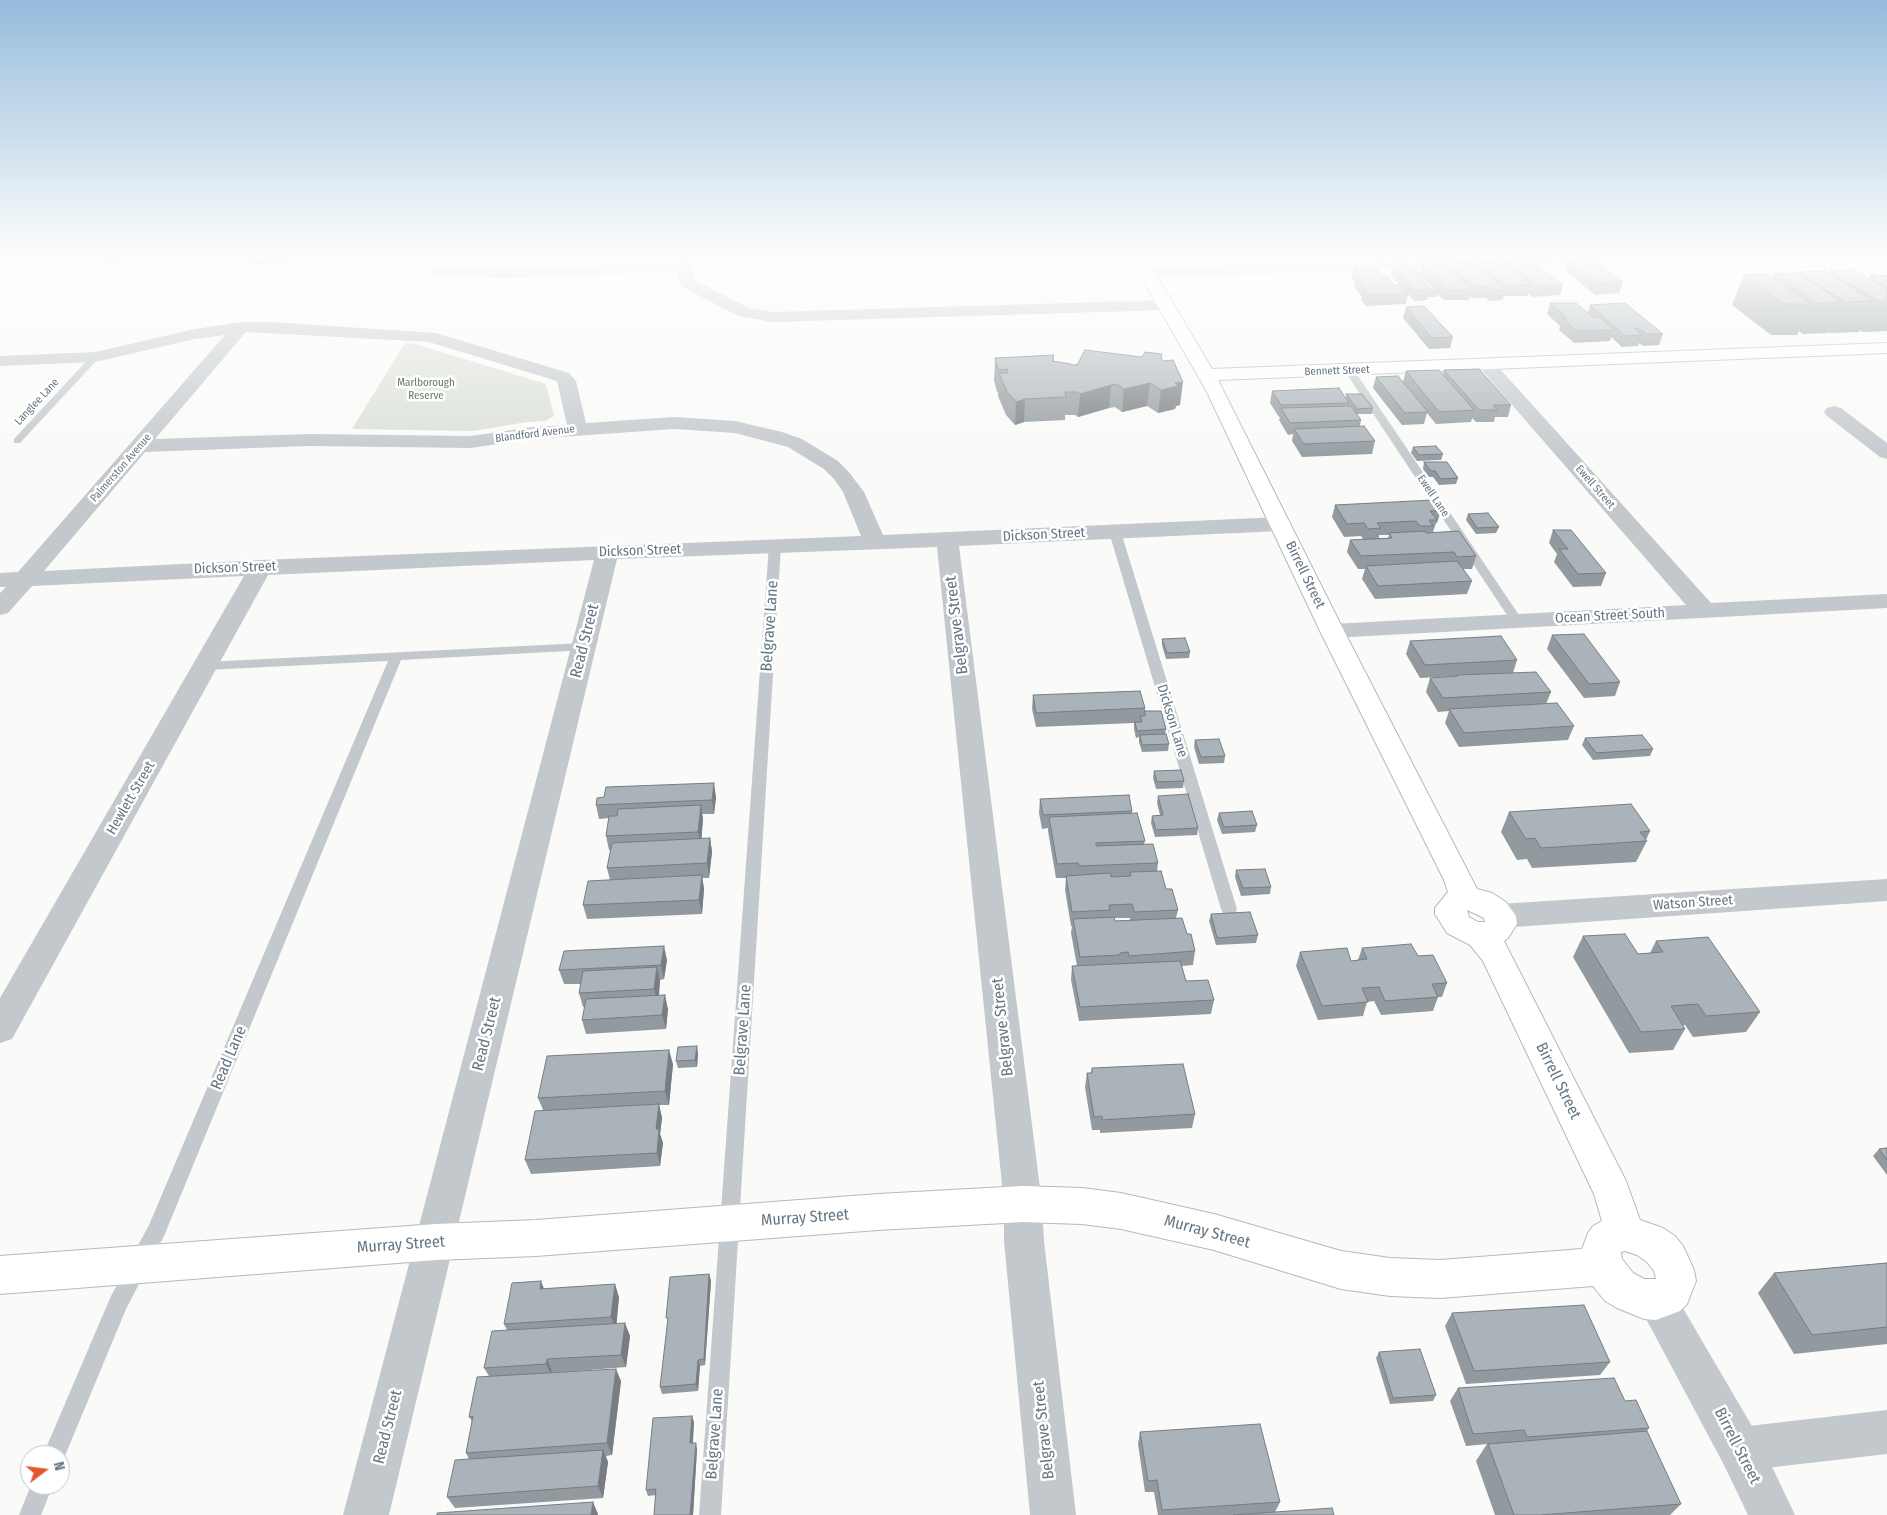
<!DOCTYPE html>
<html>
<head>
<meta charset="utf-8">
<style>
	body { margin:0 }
	#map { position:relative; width:1887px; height:1515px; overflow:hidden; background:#fafaf8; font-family:"Fira Sans Condensed",sans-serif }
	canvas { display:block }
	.north { position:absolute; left:20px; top:1445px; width:50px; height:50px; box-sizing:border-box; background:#fff; border:1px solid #c1c8cd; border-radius:50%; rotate:75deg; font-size:14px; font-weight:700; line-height:20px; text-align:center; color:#657683 }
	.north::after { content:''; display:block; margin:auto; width:18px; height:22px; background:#e4572e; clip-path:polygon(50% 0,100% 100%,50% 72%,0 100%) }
</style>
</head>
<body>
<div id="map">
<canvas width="1887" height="1515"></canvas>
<div class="north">N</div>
</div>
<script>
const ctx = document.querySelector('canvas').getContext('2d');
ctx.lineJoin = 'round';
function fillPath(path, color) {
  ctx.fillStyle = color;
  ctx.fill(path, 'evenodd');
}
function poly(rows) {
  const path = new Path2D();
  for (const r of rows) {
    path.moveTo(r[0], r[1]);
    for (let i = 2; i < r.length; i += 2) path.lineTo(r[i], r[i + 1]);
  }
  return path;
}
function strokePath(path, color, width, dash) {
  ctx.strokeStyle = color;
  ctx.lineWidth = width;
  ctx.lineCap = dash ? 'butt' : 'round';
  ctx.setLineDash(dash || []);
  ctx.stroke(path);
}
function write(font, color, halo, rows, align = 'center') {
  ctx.font = font + ' "Fira Sans Condensed",sans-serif';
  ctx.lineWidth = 5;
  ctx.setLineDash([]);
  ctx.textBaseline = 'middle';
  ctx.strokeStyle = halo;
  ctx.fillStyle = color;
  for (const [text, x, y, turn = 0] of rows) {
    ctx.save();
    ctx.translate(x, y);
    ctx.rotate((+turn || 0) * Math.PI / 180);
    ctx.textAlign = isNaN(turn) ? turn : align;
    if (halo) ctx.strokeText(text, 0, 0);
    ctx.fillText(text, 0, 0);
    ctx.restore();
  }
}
fillPath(poly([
	[156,256,216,256,162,263,152,260],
	[1162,256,1324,256,1165,261],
	[405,343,415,344,546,384,554,416,545,421,527,422,473,431,352,429]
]), '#dadfd7');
const secondary = poly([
	[1129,256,1145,256,1212,369,1887,343,1887,353,1218,380,1344,631,1477,889,1492,893,1506,902,1516,916,1517,924,1508,938,1504,941,1626,1181,1640,1220,1663,1228,1675,1236,1683,1246,1694,1270,1696,1281,1687,1304,1680,1311,1656,1320,1644,1319,1617,1308,1605,1301,1593,1286,1440,1298,1390,1296,1341,1289,1214,1250,1121,1229,1082,1224,1023,1222,878,1230,536,1256,436,1260,0,1294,0,1256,436,1224,536,1220,878,1194,1023,1186,1082,1188,1121,1193,1214,1214,1341,1251,1390,1258,1440,1260,1582,1249,1588,1233,1593,1226,1602,1221,1594,1194,1483,961,1470,945,1447,933,1435,914,1435,908,1448,892,1444,880,1320,631,1206,390,1129,256],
	[1467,910,1484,918,1485,922,1478,922,1469,917,1467,910],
	[1625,1251,1637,1255,1647,1262,1654,1271,1656,1279,1644,1279,1633,1273,1622,1259,1621,1252,1625,1251]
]);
strokePath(secondary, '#b3babf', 2);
fillPath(poly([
	[833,256,889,256,885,258,837,258,833,256],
	[95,354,98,355,98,359,20,443,14,443,14,439,92,355,95,354],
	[1349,367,1354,370,1523,621,1521,624,1517,625,1511,621,1344,370,1349,367],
	[1115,529,1121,532,1237,909,1235,913,1229,915,1223,913,1221,909,1109,532,1115,529],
	[775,542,781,545,721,1515,699,1515,769,545,775,542],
	[583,643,587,644,589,647,587,650,401,660,164,1236,126,1309,62,1463,60,1464,60,1455,43,1455,111,1296,149,1225,388,661,206,670,200,666,206,662,583,643],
	[31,1485,53,1485,41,1515,19,1515,31,1485]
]), '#c3c8cc');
fillPath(poly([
	[679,256,695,256,694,280,749,308,773,312,1166,300,1172,302,1174,305,1172,308,1166,310,773,322,738,316,681,286,677,278,678,271,498,278,472,275,438,277,432,275,430,272,432,269,438,267,472,265,498,268,679,262,679,256],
	[1492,256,1641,256,1638,259,1633,261,1147,277,1141,275,1139,272,1141,269,1147,267,1492,256],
	[241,322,271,322,436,333,569,373,576,381,586,423,674,417,735,421,782,432,802,439,838,461,848,471,864,492,883,535,1280,517,1288,519,1291,524,1288,529,1280,531,959,546,1042,1204,1044,1241,1076,1515,1030,1515,1004,1241,1004,1204,937,547,617,559,389,1515,343,1515,594,560,268,575,12,1039,0,1043,0,998,244,576,32,586,8,613,0,615,0,593,6,587,0,587,0,573,18,572,225,335,195,339,95,362,0,366,0,356,95,352,195,329,241,322],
	[246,332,429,342,557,381,567,425,532,427,471,436,309,434,155,439,246,332],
	[674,429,735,433,788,447,824,469,834,479,843,492,861,536,261,560,44,571,145,452,309,446,471,448,532,439,674,429],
	[1486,359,1492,360,1711,603,1887,594,1887,608,1332,638,1323,636,1320,631,1323,626,1332,624,1686,605,1480,368,1477,364,1480,360,1486,359],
	[1834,406,1841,408,1887,443,1887,459,1880,457,1827,416,1824,412,1827,408,1834,406],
	[1887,1410,1887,1454,1740,1471,1724,1465,1718,1449,1724,1433,1740,1427,1887,1410]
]), '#c3c8cc');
fillPath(poly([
	[1887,879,1887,901,1500,928,1489,924,1484,916,1489,908,1500,904,1887,879],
	[1656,1280,1670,1286,1756,1433,1795,1515,1748,1515,1724,1465,1636,1300,1642,1286,1656,1280]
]), '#c3c8cc');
fillPath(secondary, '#fff');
fillPath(poly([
	[102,256,124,256,117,263,105,263],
	[248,256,320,256,317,261,251,264],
	[1576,256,1623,282,1619,293,1595,295,1564,269,1567,259,1576,258],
	[1507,261,1563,285,1560,295,1532,297,1528,293,1528,296,1504,296,1502,300,1489,301,1486,298,1472,298,1470,296,1469,300,1444,300,1437,294,1437,297,1428,297,1427,300,1414,301,1408,294,1406,304,1366,306,1361,300,1362,297,1354,287,1355,282,1351,279,1354,268,1383,276,1395,285,1399,284,1391,276,1393,266,1420,273,1422,265,1449,267,1450,264,1479,265,1480,263,1507,264],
	[1830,271,1869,278,1871,275,1887,276,1887,331,1863,332,1860,330,1859,332,1831,333,1829,332,1828,333,1803,334,1799,331,1797,335,1771,335,1732,305,1744,275,1772,278,1774,274,1798,273,1798,272,1828,273],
	[1550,303,1588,312,1590,305,1663,334,1659,345,1643,346,1639,343,1638,346,1622,347,1611,337,1610,341,1574,343,1559,330,1560,326,1547,314],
	[1406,307,1453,337,1450,348,1429,349,1403,318],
	[1054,355,1054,361,1071,365,1142,357,1161,359,1180,405,1176,406,1175,409,1158,413,1147,406,1122,412,1115,407,1109,408,1078,417,1075,415,1065,415,1065,420,1024,422,1015,425,1006,415,998,396,998,392,997,392,994,380,995,358],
	[1444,370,1511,405,1508,417,1495,417,1494,422,1476,422,1472,418,1471,422,1436,424,1427,413,1424,424,1402,425,1373,388,1376,377,1403,382,1406,371,1443,374],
	[1272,391,1346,398,1346,394,1373,408,1372,414,1357,414,1361,420,1360,426,1375,441,1372,454,1302,457,1292,441,1293,434,1288,435,1279,420,1280,417,1279,417,1270,403],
	[1413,447,1443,454,1441,460,1417,461,1411,453],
	[1424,462,1458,478,1456,484,1439,485,1433,477,1429,477,1423,469],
	[1335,505,1441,511,1437,523,1436,523,1433,532,1476,556,1472,569,1463,569,1472,581,1467,594,1375,599,1362,579,1365,569,1358,569,1347,552,1350,540,1363,539,1361,536,1344,537,1332,517],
	[1379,535,1389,535,1388,538,1379,538],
	[1468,514,1499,527,1496,533,1476,534,1466,520],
	[1553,530,1606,573,1601,586,1573,587,1554,562,1557,554,1549,543],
	[1552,635,1620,682,1615,696,1584,698,1547,649],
	[1162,639,1190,652,1189,658,1166,659,1162,645],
	[1410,641,1517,660,1513,673,1551,692,1546,704,1574,726,1568,740,1459,747,1445,723,1449,711,1438,712,1426,692,1430,678,1457,676,1420,678,1406,654],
	[1033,695,1145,708,1145,711,1166,729,1165,734,1169,744,1168,751,1142,752,1139,742,1139,737,1136,738,1134,729,1134,723,1036,727,1032,709],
	[1585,738,1653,749,1650,756,1593,760,1582,745],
	[1195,740,1225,756,1224,763,1199,764,1194,747],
	[1154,771,1184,781,1183,788,1156,789,1153,778],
	[1158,796,1198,828,1197,835,1155,837,1151,823,1152,816,1160,815,1157,803],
	[716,797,714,814,702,814,703,819,701,839,710,838,712,852,709,878,702,878,704,889,702,914,587,919,583,905,610,880,607,868,611,850,609,850,606,836,609,818,599,819,596,805],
	[1040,799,1132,811,1132,814,1145,841,1144,844,1158,863,1157,871,1166,889,1178,910,1176,918,1187,934,1195,951,1193,965,1182,966,1186,981,1214,1000,1211,1014,1079,1021,1071,980,1072,966,1077,966,1071,933,1072,926,1071,926,1065,890,1066,878,1056,878,1048,831,1048,828,1042,829,1039,813],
	[1114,918,1130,918,1130,920,1115,921],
	[1509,812,1650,831,1646,840,1647,841,1636,862,1532,868,1527,859,1517,860,1501,832],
	[1219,813,1257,825,1255,832,1222,834,1217,820],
	[1236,870,1271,887,1270,894,1241,896,1235,877],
	[1211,914,1258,935,1256,943,1216,945,1209,921],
	[1583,936,1638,954,1650,953,1656,941,1760,1012,1746,1032,1693,1037,1685,1025,1683,1025,1685,1029,1673,1050,1629,1053,1573,957],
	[1362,948,1418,956,1447,983,1442,997,1438,997,1433,1011,1381,1015,1374,1001,1367,1002,1363,1016,1318,1020,1296,966,1300,952,1351,961,1358,960],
	[667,960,664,979,660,980,659,996,668,1009,666,1029,586,1034,582,1020,585,1007,583,1007,579,993,581,984,564,984,559,970],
	[698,1053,697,1067,678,1068,676,1061],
	[673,1064,669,1105,659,1105,662,1118,660,1134,663,1143,660,1166,531,1174,525,1160,543,1110,538,1098],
	[1092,1068,1195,1114,1192,1128,1100,1133,1100,1130,1092,1130,1085,1087,1087,1073,1091,1073],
	[1887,1148,1887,1175,1873,1156,1879,1149],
	[1887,1263,1887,1344,1794,1354,1758,1293,1774,1273],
	[709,1274,711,1281,705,1365,700,1366,698,1391,662,1394,660,1387],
	[544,1289,619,1297,616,1324,630,1336,626,1367,552,1373,621,1381,612,1455,606,1456,608,1462,603,1498,455,1508,447,1497,469,1459,466,1453,472,1421,469,1417,489,1376,484,1368,507,1330,504,1324],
	[1452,1313,1610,1362,1600,1375,1466,1384,1445,1326],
	[1379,1352,1436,1395,1433,1401,1390,1404,1376,1358],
	[1458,1388,1625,1401,1649,1428,1646,1432,1681,1504,1670,1515,1495,1515,1476,1461,1487,1444,1466,1446,1450,1401],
	[694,1422,693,1443,697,1449,693,1515,654,1515,656,1495,648,1496,646,1490],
	[1140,1432,1280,1502,1275,1512,1334,1515,1158,1515,1154,1492,1145,1492,1138,1444]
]), '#929a9f');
fillPath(poly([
	[114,256,124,256,117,263],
	[316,256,320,256,317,261],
	[1183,382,1180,405,1176,406,1175,409,1158,413,1161,390,1175,383],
	[1150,383,1147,406,1122,412,1124,389],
	[1111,385,1109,408,1078,417,1080,394],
	[1025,399,1024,422,1015,425,1016,402],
	[714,783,716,797,714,814,712,800],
	[701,805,703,819,701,846,698,832],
	[710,838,712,852,709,878,707,863],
	[702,875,704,889,702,914,699,900],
	[664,946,667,960,664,979,661,965],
	[657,967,660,981,658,1003,654,989],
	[665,995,668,1009,666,1029,662,1015],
	[697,1046,698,1053,697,1067,695,1060],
	[669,1050,673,1064,669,1105,665,1091],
	[659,1104,662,1118,660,1134,663,1143,660,1166,657,1153,656,1129],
	[709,1274,711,1281,705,1365,704,1359],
	[541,1281,546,1294,540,1289],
	[615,1284,619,1297,616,1330,611,1317],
	[625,1323,630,1336,626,1367,621,1355],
	[547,1359,552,1372,552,1376,546,1364],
	[698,1360,700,1366,698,1391,696,1384],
	[616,1369,621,1381,612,1455,607,1443],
	[692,1416,694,1422,692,1449,690,1443],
	[696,1443,697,1449,693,1515,690,1515],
	[603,1450,608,1462,603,1498,598,1486],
	[593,1502,598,1514,598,1515,591,1515]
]), '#777d82');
const building = poly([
	[1577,256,1590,256,1623,282,1598,284,1567,259,1580,258,1577,256],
	[1507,261,1533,261,1563,285,1536,286,1507,261],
	[1505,262,1531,285,1505,286,1480,263,1505,262],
	[1476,263,1506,290,1492,290,1489,287,1475,287,1450,264,1476,263],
	[1446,264,1472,290,1446,290,1422,265,1446,264],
	[1406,265,1430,290,1417,290,1393,266,1406,265],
	[1376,267,1383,276,1387,276,1395,285,1400,284,1408,294,1369,295,1364,289,1367,289,1356,276,1361,276,1354,268,1376,267],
	[1411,270,1417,270,1438,291,1429,292,1430,290,1411,270],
	[1855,270,1887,289,1887,300,1878,301,1830,271,1855,270],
	[1825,271,1873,301,1845,302,1798,272,1825,271],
	[1798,273,1842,302,1817,303,1774,274,1798,273],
	[1766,274,1811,304,1785,304,1744,275,1766,274],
	[1871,275,1887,276,1887,288,1870,277,1874,277,1871,275],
	[1550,303,1576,303,1593,317,1599,317,1614,330,1577,331,1563,319,1567,318,1550,303],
	[1625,303,1663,334,1647,334,1638,328,1634,328,1642,335,1625,336,1590,305,1625,303],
	[1424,306,1453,337,1432,338,1406,307,1424,306],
	[1085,350,1142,357,1145,352,1162,354,1161,357,1163,361,1173,360,1183,382,1175,383,1178,386,1161,390,1150,383,1124,389,1117,384,1111,385,1080,394,1077,392,1065,392,1066,397,1025,399,1016,402,1007,392,999,373,1008,373,1007,369,998,370,995,358,1054,355,1052,361,1071,364,1071,365,1077,365,1085,350],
	[1479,369,1511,405,1493,405,1497,410,1479,410,1444,370,1479,369],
	[1439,370,1474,410,1439,412,1406,371,1439,370],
	[1398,376,1428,412,1405,413,1376,377,1398,376],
	[1339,388,1349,403,1281,405,1272,391,1339,388],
	[1346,394,1362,394,1373,408,1357,409,1346,394],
	[1351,406,1361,420,1290,423,1281,408,1351,406],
	[1364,426,1375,441,1304,444,1294,429,1364,426],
	[1436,446,1443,454,1419,455,1413,447,1436,446],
	[1424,462,1447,462,1458,478,1441,479,1435,471,1431,471,1424,462],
	[1433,500,1441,511,1430,511,1437,520,1429,520,1433,526,1420,526,1416,521,1377,523,1381,528,1368,529,1364,523,1347,524,1335,505,1433,500],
	[1488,513,1499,527,1477,528,1468,514,1488,513],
	[1553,530,1571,530,1606,573,1578,574,1559,549,1568,549,1553,530],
	[1425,531,1426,533,1459,531,1476,556,1457,557,1454,552,1361,556,1350,540,1392,538,1389,533,1425,531],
	[1457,561,1472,581,1378,586,1366,566,1457,561],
	[1584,634,1620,682,1589,684,1552,635,1584,634],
	[1501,636,1517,660,1425,665,1410,641,1501,636],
	[1185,638,1190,652,1167,653,1162,639,1185,638],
	[1536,672,1551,692,1443,698,1430,678,1458,676,1457,675,1536,672],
	[1140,691,1145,708,1036,713,1033,695,1140,691],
	[1557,703,1574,726,1464,733,1449,709,1557,703],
	[1145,711,1161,711,1166,729,1137,731,1135,722,1142,722,1140,716,1145,716,1145,711],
	[1166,734,1169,744,1142,745,1140,735,1166,734],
	[1642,735,1653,749,1596,753,1585,738,1642,735],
	[1219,739,1225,756,1201,757,1195,740,1219,739],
	[1181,770,1184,781,1157,782,1154,771,1181,770],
	[714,783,712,800,596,805,597,798,604,797,606,787,714,783],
	[1188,794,1198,828,1156,830,1152,816,1163,815,1158,796,1188,794],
	[1129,795,1132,811,1043,815,1040,799,1129,795],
	[1631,804,1650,831,1640,832,1647,841,1541,848,1535,838,1526,839,1509,812,1631,804],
	[701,805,698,832,606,836,609,816,617,816,618,809,701,805],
	[1252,811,1257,825,1224,827,1219,813,1252,811],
	[1137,813,1145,841,1096,843,1096,846,1153,844,1158,863,1079,866,1078,863,1057,864,1049,817,1137,813],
	[710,838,707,863,607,868,612,843,710,838],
	[1265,869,1271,887,1243,888,1236,870,1265,869],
	[1161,871,1166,889,1172,889,1178,910,1134,912,1132,904,1109,905,1110,910,1072,912,1066,876,1110,873,1111,877,1131,876,1130,872,1161,871],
	[702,875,699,900,583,905,588,881,702,875],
	[1250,912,1258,935,1217,938,1211,914,1250,912],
	[1114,917,1115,921,1182,918,1187,934,1191,934,1195,951,1129,956,1128,952,1120,953,1120,955,1080,957,1073,919,1114,917],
	[1625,934,1638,954,1663,952,1656,941,1708,937,1760,1012,1706,1016,1698,1004,1671,1006,1685,1029,1641,1032,1583,936,1625,934],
	[1411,944,1418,956,1433,955,1447,983,1432,984,1438,997,1385,1001,1379,987,1362,988,1368,1002,1322,1006,1300,952,1347,948,1351,961,1367,959,1362,948,1411,944],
	[664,946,661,965,559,970,564,951,664,946],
	[1180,961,1186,981,1208,980,1214,1000,1080,1007,1072,966,1180,961],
	[657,967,654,989,579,993,583,971,657,967],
	[665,995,662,1015,582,1020,586,999,665,995],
	[697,1046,695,1060,676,1061,678,1047,697,1046],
	[669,1050,665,1091,538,1098,547,1056,669,1050],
	[1183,1064,1195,1114,1102,1120,1102,1116,1094,1117,1087,1073,1092,1073,1092,1068,1183,1064],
	[659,1104,656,1129,659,1129,657,1153,525,1160,535,1111,659,1104],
	[1887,1148,1887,1160,1879,1149,1887,1148],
	[1887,1263,1887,1327,1812,1335,1774,1273,1887,1263],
	[709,1274,704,1359,698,1360,696,1384,660,1387,668,1318,666,1318,670,1277,709,1274],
	[541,1281,540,1289,615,1284,611,1317,504,1324,512,1283,541,1281],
	[1584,1305,1610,1362,1474,1371,1452,1313,1584,1305],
	[625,1323,621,1355,547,1359,546,1364,484,1368,492,1331,625,1323],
	[1420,1349,1436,1395,1393,1398,1379,1352,1420,1349],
	[616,1369,607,1443,466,1453,473,1416,469,1417,477,1377,616,1369],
	[1614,1378,1625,1401,1636,1400,1649,1428,1527,1437,1524,1430,1473,1434,1458,1388,1614,1378],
	[692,1416,690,1443,696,1443,690,1515,654,1515,656,1489,646,1490,653,1418,692,1416],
	[1260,1424,1280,1502,1162,1510,1157,1480,1148,1481,1140,1432,1260,1424],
	[1647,1431,1681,1504,1540,1515,1514,1515,1488,1444,1647,1431],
	[603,1450,598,1486,447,1497,455,1460,603,1450],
	[593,1502,591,1515,437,1515,437,1513,593,1502],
	[1332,1508,1334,1515,1233,1515,1332,1508]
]);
fillPath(building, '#aab3b9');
strokePath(building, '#777d82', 1);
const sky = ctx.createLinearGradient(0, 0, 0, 468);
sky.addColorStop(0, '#96bcdc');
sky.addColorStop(0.55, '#fdfdfc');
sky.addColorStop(1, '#fdfdfc00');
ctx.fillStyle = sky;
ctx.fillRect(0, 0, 1887, 468);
write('11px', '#657683', '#fff', [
	["Bennett Street",1337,371,-2],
	["Langlee Lane",37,402,-47],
	["Blandford Avenue",535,434,-7],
	["Palmerston Avenue",121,468,-49],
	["Ewell Street",1595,487,49],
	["Ewell Lane",1433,496,56]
]);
write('11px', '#687a64', '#fff', [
	["Marlborough",426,383],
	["Reserve",426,396]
]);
write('14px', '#657683', '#fff', [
	["Dickson Street",1044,535,-3],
	["Dickson Street",640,551,-2],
	["Dickson Street",235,568,-2],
	["Birrell Street",1305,575,64],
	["Ocean Street South",1610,616,-3],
	["Dickson Lane",1172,721,73],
	["Hewlett Street",131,798,-60],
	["Watson Street",1693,903,-4]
]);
write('16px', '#657683', '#fff', [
	["Belgrave Street",957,625,-97],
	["Belgrave Lane",770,626,-86],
	["Read Street",585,641,-76],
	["Belgrave Street",1003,1027,-96],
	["Belgrave Lane",743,1030,-86],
	["Read Street",487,1034,-76],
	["Read Lane",229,1058,-67],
	["Birrell Street",1558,1081,64],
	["Murray Street",805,1218,-4],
	["Murray Street",1207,1232,15],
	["Murray Street",401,1245,-4],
	["Read Street",388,1427,-76],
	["Belgrave Street",1044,1430,-96],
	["Belgrave Lane",715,1434,-86],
	["Birrell Street",1737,1446,63]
]);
</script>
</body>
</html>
